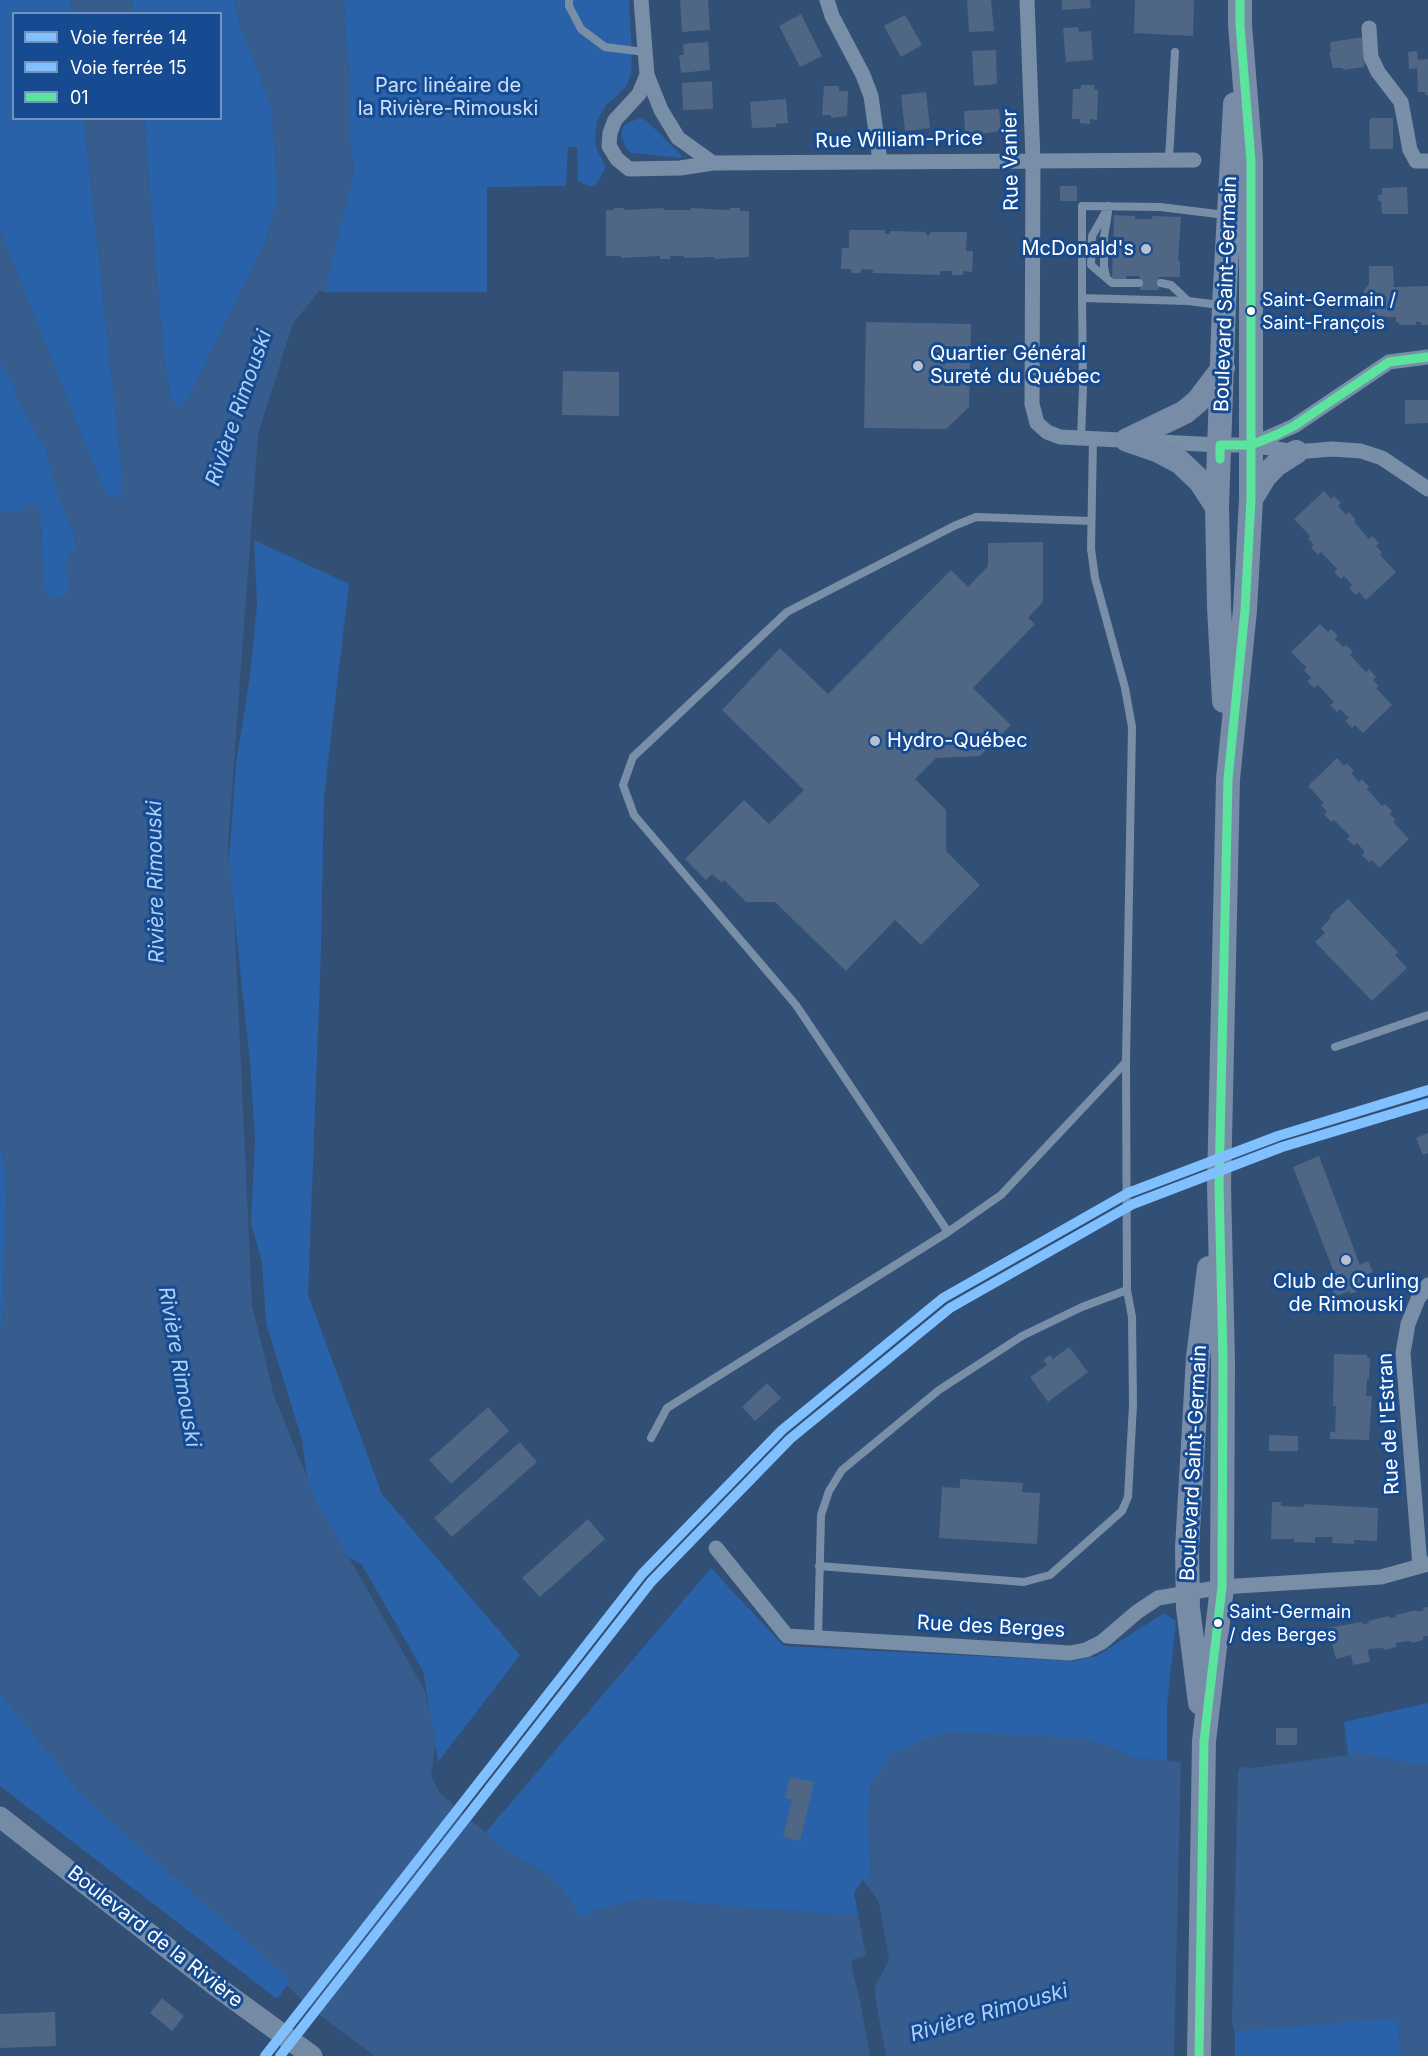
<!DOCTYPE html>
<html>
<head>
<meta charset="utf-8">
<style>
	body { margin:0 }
	#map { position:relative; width:1428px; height:2056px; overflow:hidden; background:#324f75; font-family:Inter,sans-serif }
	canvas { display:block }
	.legend { position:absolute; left:12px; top:12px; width:210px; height:108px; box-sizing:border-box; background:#164b91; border:2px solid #7393bd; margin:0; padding:8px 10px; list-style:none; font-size:18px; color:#fff }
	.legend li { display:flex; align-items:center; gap:12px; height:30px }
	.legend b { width:30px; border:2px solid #7393bd }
</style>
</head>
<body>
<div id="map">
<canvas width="1428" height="2056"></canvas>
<ul class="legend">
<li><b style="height:8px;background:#80c0ff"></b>Voie ferrée 14</li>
<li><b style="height:8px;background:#80c0ff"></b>Voie ferrée 15</li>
<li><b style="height:8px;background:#5ae49d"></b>01</li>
</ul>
</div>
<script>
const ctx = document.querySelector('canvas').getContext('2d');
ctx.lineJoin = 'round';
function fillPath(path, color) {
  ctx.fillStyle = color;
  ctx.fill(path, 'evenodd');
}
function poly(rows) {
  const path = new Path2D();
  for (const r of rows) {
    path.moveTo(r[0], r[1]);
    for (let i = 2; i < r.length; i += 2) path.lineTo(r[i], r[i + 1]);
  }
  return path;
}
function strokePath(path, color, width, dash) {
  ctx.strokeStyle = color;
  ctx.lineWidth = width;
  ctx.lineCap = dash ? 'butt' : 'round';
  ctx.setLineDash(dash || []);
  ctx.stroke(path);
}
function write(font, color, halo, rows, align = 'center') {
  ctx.font = font + ' Inter,sans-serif';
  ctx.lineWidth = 6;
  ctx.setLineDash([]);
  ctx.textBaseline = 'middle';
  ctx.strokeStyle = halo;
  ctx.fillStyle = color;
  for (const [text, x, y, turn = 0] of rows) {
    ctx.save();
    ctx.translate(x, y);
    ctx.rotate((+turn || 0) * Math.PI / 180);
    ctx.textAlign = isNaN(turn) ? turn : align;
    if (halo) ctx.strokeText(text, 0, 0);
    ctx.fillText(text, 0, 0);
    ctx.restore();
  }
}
fillPath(poly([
	[0,0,70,0,72,13,14,14,14,118,84,119,122,471,121,501,105,494,0,230],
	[132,0,234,0,240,24,272,108,278,199,265,243,191,393,180,410,170,400,162,341,144,119,220,118,220,14,133,13],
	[344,0,629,0,632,53,631,73,627,85,619,94,607,104,597,121,595,137,597,150,606,167,595,186,588,186,578,181,577,147,568,147,566,186,487,187,487,292,324,292,354,170,350,143,350,77,346,42],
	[640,118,647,121,682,156,681,158,632,153,627,150,621,136,622,129,625,124],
	[0,361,9,374,22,408,46,448,56,486,65,513,73,529,77,548,69,557,65,570,70,582,67,595,56,600,44,589,41,556,42,529,15,513,0,512],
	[254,540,349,584,324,796,321,951,308,1295,382,1494,520,1655,438,1762,423,1671,362,1565,323,1541,308,1485,302,1440,266,1323,262,1262,251,1223,255,1139,250,1063,229,864,236,763,250,676,257,604],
	[0,1141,7,1180,2,1329,0,1336],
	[711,1568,784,1646,1073,1661,1097,1656,1164,1613,1176,1621,1167,1706,1167,1761,1133,1758,1111,1747,871,1782,868,1818,871,1874,856,1894,860,1916,733,1907,645,1898,597,1910,581,1919,567,1896,549,1875,506,1851,485,1833],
	[0,1693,84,1797,162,1867,234,1929,289,1979,287,1986,277,1999,0,1786],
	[1428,1703,1428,1763,1407,1763,1364,1754,1348,1755,1344,1722],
	[1398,2018,1401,2056,1235,2056,1235,2031]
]), '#2962a8');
fillPath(poly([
	[70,0,132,0,133,13,72,13],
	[234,0,344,0,346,42,350,77,350,143,354,170,324,292,320,290,293,323,258,434,228,844,234,914,252,1305,274,1396,316,1500,425,1691,436,1739,431,1776,440,1793,506,1851,549,1875,567,1896,581,1919,597,1910,645,1898,733,1907,860,1916,856,1894,871,1874,868,1818,871,1782,889,1756,921,1741,951,1732,1082,1738,1111,1747,1133,1758,1252,1768,1348,1755,1364,1754,1407,1763,1428,1763,1428,2056,1401,2056,1398,2018,1231,2032,1175,2041,1174,2056,375,2056,314,2011,287,1986,288,1979,234,1929,162,1867,84,1797,0,1693,0,1336,2,1329,7,1180,0,1141,0,512,15,513,30,503,40,510,44,589,56,600,67,594,70,582,65,571,69,556,77,548,73,529,65,513,56,486,46,448,22,408,9,374,0,361,0,230,105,494,120,501,122,471,84,119,144,119,162,341,170,400,180,409,191,393,265,243,278,199,272,108,240,24]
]), '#375d8f');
fillPath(poly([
	[1181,1759,1241,1764,1238,1773,1232,2021,1235,2034,1178,2043,1177,2055,1174,2056],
	[863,1880,879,1902,889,1960,875,1987,875,1995,886,2056,870,2056,860,2001,851,1964,854,1959,866,1956,854,1893]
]), '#324f75');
fillPath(poly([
	[680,0,708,0,710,30,682,32],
	[967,0,991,0,994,31,969,32],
	[1062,0,1090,0,1091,8,1062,10],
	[1135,0,1194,0,1193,36,1134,33],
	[801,14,822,56,800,67,779,26],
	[905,15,922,45,901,57,884,26],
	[1078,27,1079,32,1091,31,1093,60,1066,62,1063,28],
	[1364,37,1367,63,1364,64,1364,67,1343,70,1343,68,1333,68,1329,52,1331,52,1330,42],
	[708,42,710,70,681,73,679,55,684,55,683,44],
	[996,50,997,84,974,86,972,51],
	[1417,51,1418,60,1428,59,1428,95,1425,95,1425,92,1418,92,1417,68,1409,69,1408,52],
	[712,81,713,109,683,110,682,83],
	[1081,85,1095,85,1094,89,1098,90,1097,120,1090,119,1090,124,1080,123,1080,119,1072,119,1073,89,1081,89],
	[824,86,839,86,839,91,848,91,847,116,831,118,831,115,822,115],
	[926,92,930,128,905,131,901,95],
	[786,99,788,123,776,124,776,127,752,128,750,102],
	[999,109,1001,131,965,136,964,111],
	[1371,118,1393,118,1393,149,1370,149,1369,123],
	[1060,186,1077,186,1077,201,1060,201],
	[1407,187,1408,214,1382,214,1381,201,1379,201,1378,195,1382,195,1382,188],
	[614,208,624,208,624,210,664,208,664,210,691,210,691,208,730,210,730,208,740,208,740,211,749,211,749,257,714,259,714,257,684,258,684,256,670,256,670,259,660,259,660,256,621,258,621,256,606,256,606,210,614,210],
	[1114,215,1135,216,1135,219,1152,219,1152,216,1181,217,1178,261,1180,261,1180,277,1159,277,1159,290,1140,290,1140,276,1126,276,1126,280,1112,280],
	[849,230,885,230,885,234,890,234,890,231,926,232,926,235,930,235,930,232,967,232,966,251,973,251,972,272,963,271,963,275,952,275,952,271,940,271,940,275,873,273,873,270,861,269,861,273,851,273,851,269,841,269,842,248,849,248],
	[1369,266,1393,266,1394,287,1428,286,1428,325,1421,325,1421,322,1416,322,1416,325,1399,325,1399,322,1396,322,1396,317,1370,317,1370,303,1365,301,1364,297,1364,290,1369,284],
	[866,322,971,324,969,407,946,429,864,428],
	[563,371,619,372,619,416,562,415],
	[1405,400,1428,400,1428,423,1405,424],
	[1324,491,1331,499,1334,496,1341,503,1338,506,1346,515,1349,512,1356,520,1354,522,1369,539,1372,536,1379,543,1376,546,1382,553,1380,555,1396,572,1366,600,1359,592,1356,595,1349,588,1352,585,1344,576,1341,579,1334,572,1337,569,1321,552,1318,555,1311,547,1314,545,1308,538,1310,536,1294,519],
	[1043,542,1043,602,1028,618,1035,624,973,688,1011,725,980,756,936,758,915,779,946,810,946,851,980,885,921,945,895,920,846,971,775,902,746,902,724,880,722,883,712,874,706,880,685,859,744,800,769,824,804,790,722,710,780,648,828,694,951,570,968,587,988,566,988,543],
	[1320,624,1328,632,1331,629,1338,636,1335,639,1343,647,1346,645,1353,652,1350,655,1366,672,1369,669,1376,677,1373,680,1379,686,1376,688,1392,705,1363,733,1355,725,1352,728,1345,721,1349,718,1340,709,1337,712,1330,705,1334,702,1318,685,1314,688,1307,681,1311,678,1304,670,1307,668,1291,652],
	[1337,758,1344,766,1347,763,1354,771,1351,773,1359,782,1362,779,1369,787,1367,789,1382,806,1385,804,1392,811,1390,814,1396,820,1393,822,1409,839,1379,868,1372,860,1369,862,1362,855,1365,852,1357,843,1354,846,1347,839,1350,836,1334,820,1331,822,1324,814,1327,812,1321,805,1324,803,1308,786],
	[1348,899,1398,952,1395,955,1407,968,1372,1001,1315,942,1325,933,1321,928,1331,918,1329,916],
	[1428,1133,1428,1153,1423,1155,1416,1138],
	[1319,1156,1360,1265,1368,1261,1373,1272,1365,1275,1368,1283,1357,1287,1359,1291,1350,1294,1349,1291,1335,1297,1326,1274,1334,1272,1293,1167],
	[1069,1347,1088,1372,1048,1402,1030,1377,1047,1365,1043,1360,1050,1355,1053,1359],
	[1334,1354,1367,1355,1367,1358,1370,1358,1369,1379,1367,1379,1366,1396,1372,1396,1369,1440,1330,1439,1330,1432,1335,1432,1336,1406,1333,1406],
	[767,1383,781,1398,755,1421,742,1407],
	[488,1407,509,1431,451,1484,429,1460],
	[1269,1435,1298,1436,1298,1451,1269,1451],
	[520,1442,537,1462,452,1537,434,1518],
	[960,1479,1023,1483,1022,1492,1040,1493,1037,1544,939,1538,942,1487,960,1488],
	[1272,1502,1281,1502,1281,1506,1304,1507,1304,1504,1378,1508,1377,1541,1354,1540,1354,1544,1332,1543,1333,1537,1315,1537,1315,1543,1294,1542,1294,1539,1271,1539],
	[588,1519,605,1539,540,1597,522,1578],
	[1428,1607,1428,1636,1423,1637,1423,1640,1412,1643,1411,1641,1402,1642,1396,1643,1396,1647,1384,1650,1384,1648,1369,1649,1368,1652,1370,1662,1353,1665,1351,1655,1336,1659,1328,1628,1362,1622,1363,1624,1369,1623,1368,1621,1389,1616,1390,1618,1396,1617,1396,1615,1417,1610,1417,1612,1424,1610,1423,1608],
	[1276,1728,1297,1728,1297,1745,1276,1745],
	[790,1777,814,1782,800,1841,783,1837,792,1800,785,1798],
	[162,1998,184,2016,172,2031,150,2013],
	[55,2012,56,2046,0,2048,0,2014]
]), '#4f6684');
strokePath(poly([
	[569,0,569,6,581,29,605,47,645,52],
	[1169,159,1175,52],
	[1109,206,1092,236,1091,265,1112,283,1139,283],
	[1106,276,1104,267,1104,237,1108,212],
	[1161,283,1171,285,1188,301],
	[1220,305,1188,301,1082,298,1082,206,1160,207,1226,215],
	[1081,438,1083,387,1082,298],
	[1335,1047,1428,1015],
	[948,1232,796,1005,634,815,623,785,633,757,787,612,954,526,976,517,1091,521],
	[651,1438,667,1408,948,1232,1001,1195,1126,1062],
	[819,1566,1024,1582,1050,1575,1122,1511,1128,1497,1133,1404,1132,1317,1127,1290,1126,1062,1132,727,1125,688,1095,578,1091,549,1093,439],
	[818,1638,821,1515,829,1491,842,1470,939,1390,1022,1336,1082,1307,1127,1290]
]), '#798fa8', 8);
strokePath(poly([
	[641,0,647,75,661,110,678,138,713,163],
	[827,0,832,16,863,75,871,96,880,161],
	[1027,0,1033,160,1032,404,1037,423,1047,432,1060,437,1220,445,1251,445,1296,452,1332,449,1361,451,1382,458,1428,489],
	[1369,28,1371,57,1378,72,1401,102,1410,150,1416,161,1428,161],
	[647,75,639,94,615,120,610,133,609,146,617,159,629,169,680,168,713,163,1194,160],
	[1251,445,1294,426,1389,362,1428,357],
	[716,1548,787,1636,1070,1653,1086,1650,1102,1642,1137,1612,1158,1598,1222,1587,1381,1577,1428,1564],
	[1420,1566,1403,1353,1408,1324,1418,1299,1428,1285]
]), '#798fa8', 15);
strokePath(poly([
	[0,1817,216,1986,312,2056]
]), '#758aa4', 21);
strokePath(poly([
	[1127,440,1185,412,1198,401,1223,368],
	[1127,440,1159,451,1180,462,1200,481,1217,507],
	[1251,499,1265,476,1277,464,1296,452],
	[1224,701,1219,607,1217,507,1224,305,1235,104],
	[1200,1703,1188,1608,1187,1548,1198,1358,1209,1268],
	[1199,2056,1204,1741,1222,1587,1223,1361,1219,1185,1228,779,1245,610,1251,499,1251,161,1240,25,1240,0]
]), '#798ca7', 24);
strokePath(poly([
	[1220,459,1220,445,1251,445,1276,435,1294,426,1389,362,1428,357],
	[1199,2056,1204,1741,1222,1587,1223,1361,1219,1185,1228,779,1245,610,1251,499,1251,161,1240,25,1240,0]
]), '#5ae49d', 9);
strokePath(poly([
	[265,2056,642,1574,782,1430,943,1298,1128,1193,1278,1136,1428,1090]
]), '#80c0ff', 10);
strokePath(poly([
	[280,2056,651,1582,790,1439,950,1308,1133,1204,1282,1147,1428,1103]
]), '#80c0ff', 10);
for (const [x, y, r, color] of [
	[1146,249,6,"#b7c1cf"],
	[1251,311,5,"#fff"],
	[918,366,6,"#b7c1cf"],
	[875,741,6,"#b7c1cf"],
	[1346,1260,6,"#b7c1cf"],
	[1218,1623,5,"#fff"]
]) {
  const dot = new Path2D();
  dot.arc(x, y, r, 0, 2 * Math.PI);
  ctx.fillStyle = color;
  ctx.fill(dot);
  strokePath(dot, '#164b91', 2);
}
write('18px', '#fff', '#164b91', [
	["Saint-Germain /",1262,301],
	["Saint-François",1262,324],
	["Saint-Germain",1229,1613],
	["/ des Berges",1229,1636]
], 'left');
write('20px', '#cae0fc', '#164b91', [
	["Parc linéaire de",448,86],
	["la Rivière-Rimouski",448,109]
]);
write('20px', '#fff', '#164b91', [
	["Rue William-Price",899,140,-1],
	["Rue Vanier",1011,160,-91],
	["Boulevard Saint-Germain",1226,294,-88],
	["Rue de l'Estran",1389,1424,-93],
	["Boulevard Saint-Germain",1194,1463,-87],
	["Rue des Berges",991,1627,3],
	["Boulevard de la Rivière",155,1937,38]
]);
write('20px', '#fff', '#164b91', [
	["McDonald's",1134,249,"right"],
	["Quartier Général",930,354],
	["Sureté du Québec",930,377],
	["Hydro-Québec",887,741],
	["Club de Curling",1346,1282,"center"],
	["de Rimouski",1346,1305,"center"]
], 'left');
write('italic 21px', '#afd0f7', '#164b91', [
	["Rivière Rimouski",239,408,-71],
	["Rivière Rimouski",156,882,-91],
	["Rivière Rimouski",179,1367,80],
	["Rivière Rimouski",989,2013,-16]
]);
</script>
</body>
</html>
